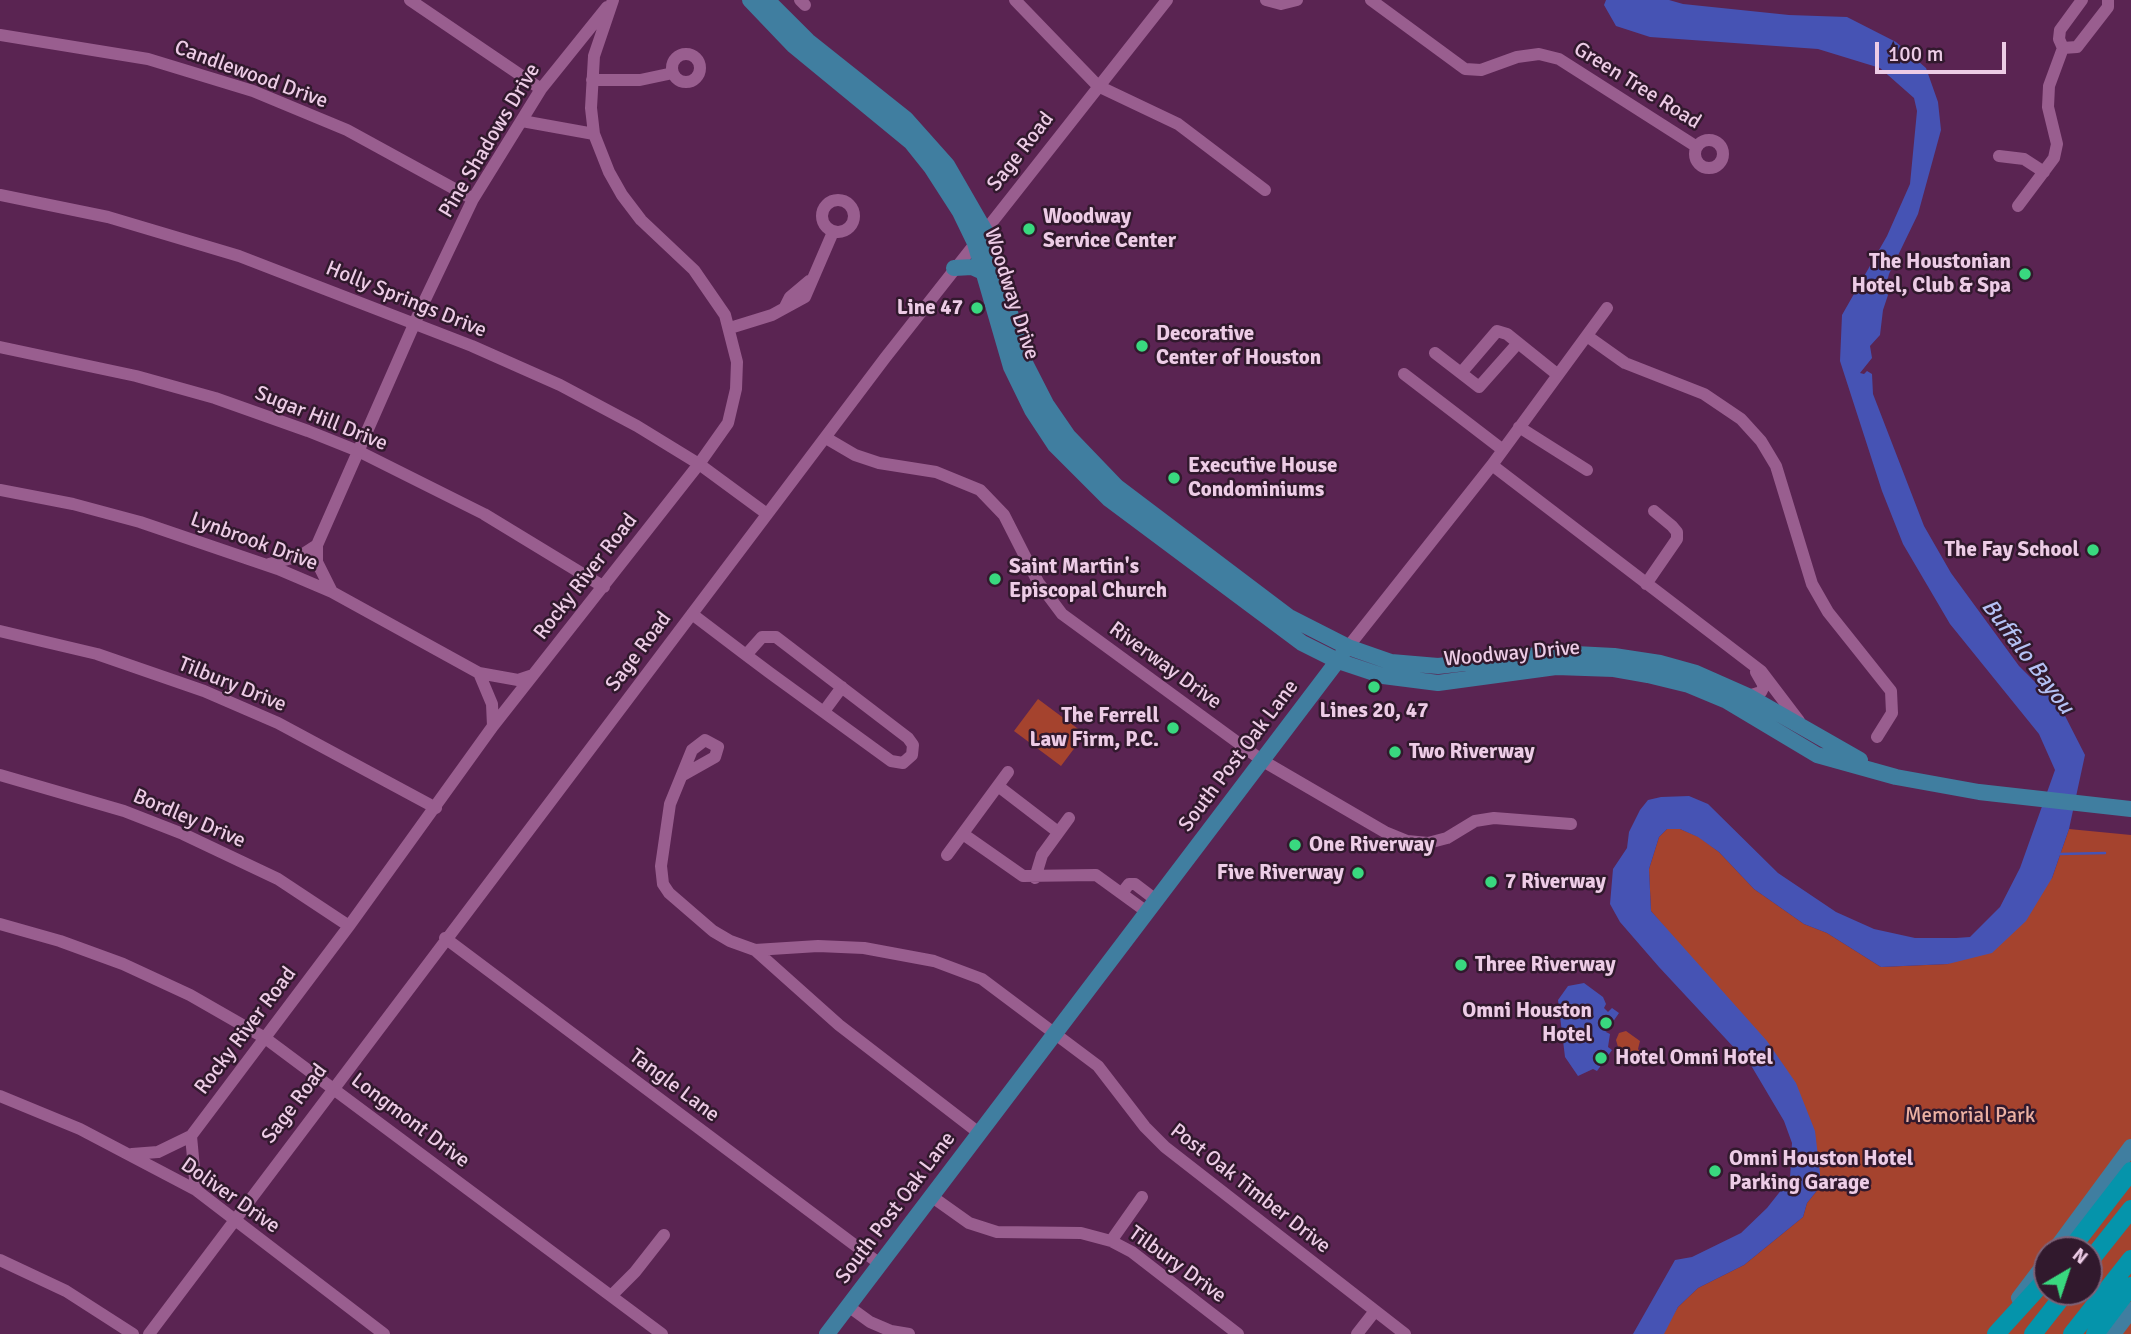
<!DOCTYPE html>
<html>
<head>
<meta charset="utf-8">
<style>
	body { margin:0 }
	#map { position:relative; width:2131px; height:1334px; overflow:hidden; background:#5a2452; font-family:Signika,sans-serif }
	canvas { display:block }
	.north { position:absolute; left:2033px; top:1236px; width:70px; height:70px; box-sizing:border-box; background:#31192d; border:2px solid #7c6177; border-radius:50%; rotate:39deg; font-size:19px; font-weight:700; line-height:28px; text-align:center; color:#edcce6 }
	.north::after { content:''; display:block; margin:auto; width:24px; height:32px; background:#39d87f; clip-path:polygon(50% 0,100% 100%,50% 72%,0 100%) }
	.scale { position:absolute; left:1875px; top:42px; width:131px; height:32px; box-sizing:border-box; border:4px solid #edcce6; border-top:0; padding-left:9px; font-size:21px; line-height:24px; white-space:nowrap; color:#edcce6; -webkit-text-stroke:5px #31192d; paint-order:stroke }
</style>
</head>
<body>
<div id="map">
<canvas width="2131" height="1334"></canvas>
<div class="north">N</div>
<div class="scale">100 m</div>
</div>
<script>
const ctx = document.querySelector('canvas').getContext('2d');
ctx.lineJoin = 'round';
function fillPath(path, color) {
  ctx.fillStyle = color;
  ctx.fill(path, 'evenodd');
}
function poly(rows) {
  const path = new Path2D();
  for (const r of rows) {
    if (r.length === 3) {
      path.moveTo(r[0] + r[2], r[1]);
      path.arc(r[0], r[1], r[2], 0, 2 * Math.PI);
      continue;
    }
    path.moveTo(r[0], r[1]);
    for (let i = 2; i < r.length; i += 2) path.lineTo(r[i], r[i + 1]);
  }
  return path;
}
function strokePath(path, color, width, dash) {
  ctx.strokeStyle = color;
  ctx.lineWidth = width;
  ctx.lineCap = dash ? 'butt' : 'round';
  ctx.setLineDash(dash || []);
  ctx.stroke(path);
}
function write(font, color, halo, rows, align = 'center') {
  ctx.font = font + ' Signika,sans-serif';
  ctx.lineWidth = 5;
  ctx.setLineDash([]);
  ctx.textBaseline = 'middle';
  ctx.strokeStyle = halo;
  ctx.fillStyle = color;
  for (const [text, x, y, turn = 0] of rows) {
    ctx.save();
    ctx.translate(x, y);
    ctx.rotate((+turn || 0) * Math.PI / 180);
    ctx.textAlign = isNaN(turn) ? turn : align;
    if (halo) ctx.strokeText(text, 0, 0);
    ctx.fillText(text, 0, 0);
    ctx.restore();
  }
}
fillPath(poly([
	[1038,699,1085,734,1061,766,1014,731],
	[1667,829,1680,829,1699,837,1719,852,1754,889,1804,924,1827,933,1881,967,1948,964,2052,878,2069,829,2131,835,2131,1334,1662,1334,1678,1307,1698,1288,1744,1265,1803,1217,1807,1203,1819,1188,1820,1173,1700,969,1651,911,1649,869,1659,837],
	[2047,1250,2089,1250,2089,1292,2047,1292],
	[1626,1031,1640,1041,1638,1049,1645,1060,1629,1062,1620,1054,1616,1040,1619,1033]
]), '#a5432e');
fillPath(poly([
	[1606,0,1669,0,1683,4,1789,15,1847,17,1896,42,1926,68,1938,102,1941,130,1918,214,1889,274,1885,289,1888,295,1883,310,1880,335,1870,346,1872,358,1860,373,1864,374,1867,371,1872,374,1873,394,1924,526,1951,573,2019,666,2061,708,2085,755,2069,829,2052,878,2026,921,1992,953,1948,964,1881,967,1827,933,1804,924,1754,889,1719,852,1698,837,1680,829,1667,829,1659,837,1649,869,1651,911,1767,1041,1796,1083,1815,1131,1820,1173,1819,1188,1807,1203,1803,1217,1744,1265,1698,1288,1678,1307,1664,1334,1633,1334,1675,1260,1692,1257,1741,1233,1767,1208,1790,1179,1792,1143,1784,1121,1752,1067,1659,967,1620,922,1610,904,1613,869,1627,848,1629,832,1640,810,1648,800,1661,797,1689,796,1708,804,1778,873,1836,912,1874,929,1915,938,1956,938,1970,937,2000,907,2020,868,2055,770,2039,734,1950,624,1903,544,1882,491,1840,361,1842,315,1887,236,1910,184,1917,111,1914,98,1880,68,1818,49,1650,37,1616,26,1604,5],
	[1584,983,1603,997,1606,1004,1604,1008,1608,1012,1612,1008,1619,1013,1606,1032,1610,1034,1608,1047,1612,1050,1597,1071,1593,1069,1578,1076,1565,1057,1558,1000,1568,986]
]), '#4653b4');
strokePath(poly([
	[2059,854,2105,853]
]), '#4653b4', 2.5);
strokePath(poly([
	[410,0,541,89],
	[800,0,805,5],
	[1015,0,1098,86,1178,124,1265,190],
	[1266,0,1281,4,1297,0],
	[1371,0,1465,69,1481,70,1517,57,1539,54,1559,59,1697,147],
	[2082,0,2060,30,2059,39,2063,48,2077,47,2108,7,2108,0],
	[0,35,148,59,253,91,347,130,473,199],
	[686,68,14],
	[592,80,640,80,673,73],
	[522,121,594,134],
	[1709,154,14],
	[1999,156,2024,159,2044,172],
	[0,195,108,217,239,256,472,346,560,385,637,426,699,464,767,514],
	[838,216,16],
	[2018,206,2054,158,2057,144,2048,107,2049,86,2063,48],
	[785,307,790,297,809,281],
	[730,328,772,315,805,297,833,232],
	[1587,336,1625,363,1704,394,1741,419,1761,441,1776,466,1812,584,1828,612,1891,691,1892,713,1877,737],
	[0,347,136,376,215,398,308,431,358,451,484,514,604,587],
	[1435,353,1479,387,1518,343],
	[1461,373,1497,331,1507,334,1558,375],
	[1404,374,1503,450],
	[1519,427,1587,470],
	[826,438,855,455,879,463,936,472,980,490,1004,515,1038,582,1062,614,1263,761,1385,832,1407,841,1428,843,1447,838,1475,821,1494,818,1571,824],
	[1492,465,1761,671,1799,721],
	[0,490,73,504,140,522,278,569,332,592,479,673,518,680,533,675],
	[269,564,300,556,317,545],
	[1646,584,1677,539,1677,532,1672,526,1654,511],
	[332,592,317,562,317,545,423,304,473,199,541,89,607,7],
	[692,614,746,655,770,673,891,761,903,763,912,755,913,745,908,738,776,637,762,637,746,655],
	[0,631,97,654,204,691,278,723,436,808],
	[1348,647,1492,465,1607,308],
	[479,673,492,704,493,726],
	[1748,696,1761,692,1764,686,1756,672],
	[825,710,842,687],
	[0,775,124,811,183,834,278,879,349,926],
	[683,775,715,757,718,747,705,740,692,750,670,804,661,866,663,884,669,893,713,931,730,941,755,950,818,946,864,948,934,961,982,979,1098,1066,1145,1127,1165,1147,1405,1334],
	[998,786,1058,832],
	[963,834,1023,876,1096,875,1147,912],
	[947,855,1008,772],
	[1035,878,1042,855,1069,818],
	[1122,893,1129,884,1135,884,1156,900],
	[0,924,60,941,123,964,190,995,265,1038,662,1334],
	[445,938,880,1264],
	[755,950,839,1025,979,1133],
	[0,1096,80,1129,196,1190,384,1334],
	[191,1136,196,1190],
	[132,1154,158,1152,191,1136,349,926,493,726,699,464,728,423,736,389,737,362,725,315,694,270,641,220,622,195,609,172,594,134,591,108,594,56,613,0],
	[931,1196,969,1223,997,1232,1081,1233,1111,1241,1132,1252,1238,1334],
	[1111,1241,1142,1197],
	[0,1260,66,1291,133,1334],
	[611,1296,635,1272,664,1235],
	[848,1306,870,1322,891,1331,909,1334],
	[149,1334,885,358,1167,0],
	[1357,1334,1375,1311]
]), '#995e8f', 12);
strokePath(poly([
	[750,0,793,45,911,142,931,167,960,212,975,243,1011,367,1032,410,1055,445,1109,499,1302,643,1338,661,1383,676,1438,683,1556,667,1614,669,1648,675,1689,685,1725,700,1817,755,1896,777,1979,792,2131,809],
	[767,0,808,41,906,119,947,165,985,231,1026,365,1046,404,1068,436,1117,487,1289,617,1348,647,1391,662,1438,666,1556,653,1614,656,1660,663,1696,673,1748,696,1860,760],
	[954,268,972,267,983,272],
	[2055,1250,2131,1147],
	[2019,1298,2047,1261],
	[827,1334,1342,655],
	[2113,1334,2131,1310]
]), '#407ea0', 16);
strokePath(poly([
	[2070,1250,2131,1171],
	[2089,1262,2131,1209],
	[1996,1334,2047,1278],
	[2033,1334,2066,1292],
	[2072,1334,2131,1259],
	[2095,1334,2131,1286]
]), '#0594ab', 18);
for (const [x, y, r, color] of [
	[1029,229,7,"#39d87f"],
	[2025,274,7,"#39d87f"],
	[977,308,7,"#39d87f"],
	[1142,346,7,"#39d87f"],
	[1174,478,7,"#39d87f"],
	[2093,550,7,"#39d87f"],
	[995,579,7,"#39d87f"],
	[1374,687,7,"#39d87f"],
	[1173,728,7,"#39d87f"],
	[1395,752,7,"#39d87f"],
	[1295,845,7,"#39d87f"],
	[1358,873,7,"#39d87f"],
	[1491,882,7,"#39d87f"],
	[1461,965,7,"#39d87f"],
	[1606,1023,7,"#39d87f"],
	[1601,1058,7,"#39d87f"],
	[1715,1171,7,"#39d87f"]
]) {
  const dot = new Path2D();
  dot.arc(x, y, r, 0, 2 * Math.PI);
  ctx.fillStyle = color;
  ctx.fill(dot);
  strokePath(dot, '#31192d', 2.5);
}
write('21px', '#edcce6', '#31192d', [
	["Candlewood Drive",251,75,20],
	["Green Tree Road",1637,86,32],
	["Pine Shadows Drive",490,141,-59],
	["Sage Road",1021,152,-52],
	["Woodway Drive",1011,294,72],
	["Holly Springs Drive",406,300,22],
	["Sugar Hill Drive",321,419,22],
	["Lynbrook Drive",254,542,20],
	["Rocky River Road",586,577,-52],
	["Sage Road",639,652,-53],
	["Woodway Drive",1512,654,-5],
	["Riverway Drive",1165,666,36],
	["Tilbury Drive",232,685,22],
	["South Post Oak Lane",1239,756,-53],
	["Bordley Drive",189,819,23],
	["Rocky River Road",246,1031,-53],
	["Tangle Lane",674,1086,37],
	["Sage Road",295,1104,-53],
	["Longmont Drive",410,1121,37],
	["Post Oak Timber Drive",1250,1189,38],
	["Doliver Drive",230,1196,35],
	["South Post Oak Lane",896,1208,-53],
	["Tilbury Drive",1177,1265,36]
]);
write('bold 21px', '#edcce6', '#31192d', [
	["Woodway",1043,217],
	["Service Center",1043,241],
	["The Houstonian",2011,262,"right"],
	["Hotel, Club & Spa",2011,286,"right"],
	["Line 47",963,308,"right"],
	["Decorative",1156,334],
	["Center of Houston",1156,358],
	["Executive House",1188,466],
	["Condominiums",1188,490],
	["The Fay School",2079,550,"right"],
	["Saint Martin's",1009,567],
	["Episcopal Church",1009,591],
	["Lines 20, 47",1374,711,"center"],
	["The Ferrell",1159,716,"right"],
	["Law Firm, P.C.",1159,740,"right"],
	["Two Riverway",1409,752],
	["One Riverway",1309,845],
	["Five Riverway",1344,873,"right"],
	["7 Riverway",1505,882],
	["Three Riverway",1475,965],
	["Omni Houston",1592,1011,"right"],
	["Hotel",1592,1035,"right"],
	["Hotel Omni Hotel",1615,1058],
	["Omni Houston Hotel",1729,1159],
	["Parking Garage",1729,1183]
], 'left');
write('21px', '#ecb0a2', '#31192d', [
	["Memorial Park",1970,1116]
]);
write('italic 23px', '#b4c1f4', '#31192d', [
	["Buffalo Bayou",2027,657,53]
]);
</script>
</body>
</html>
